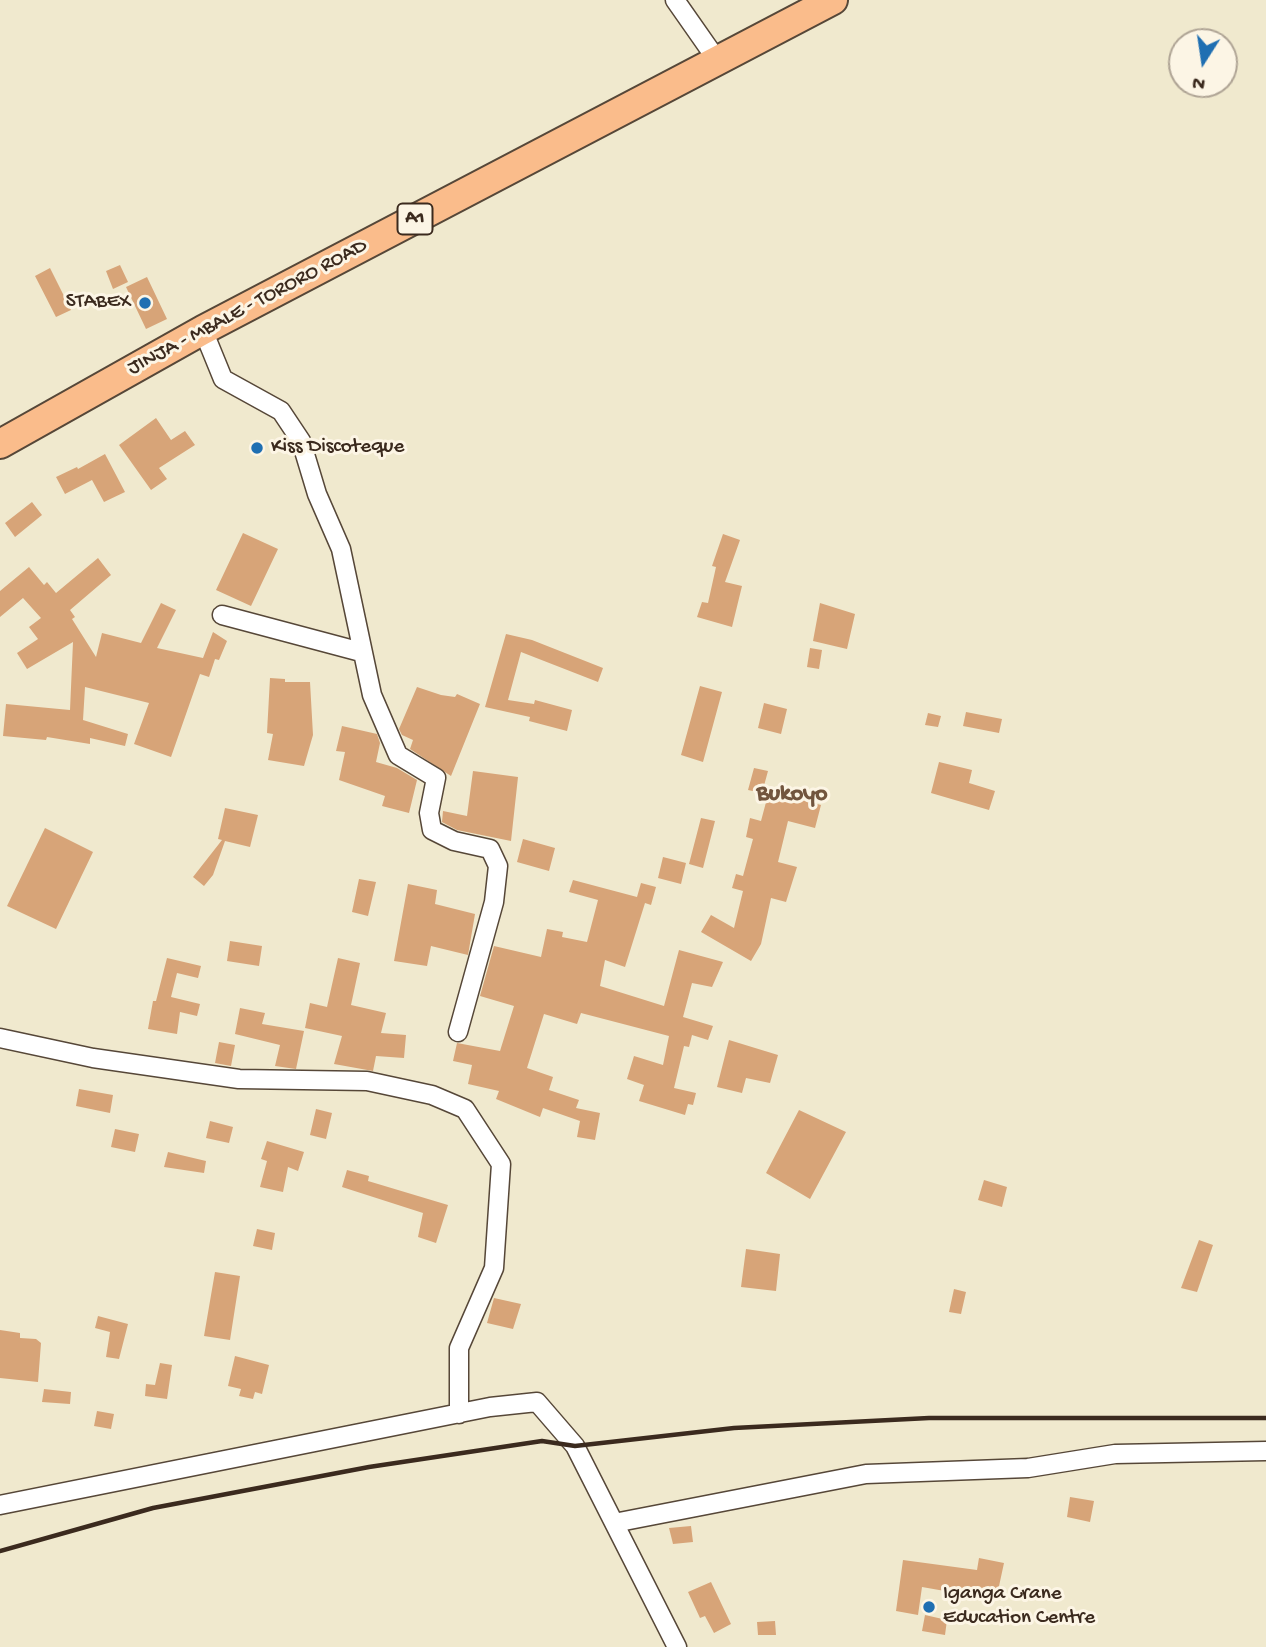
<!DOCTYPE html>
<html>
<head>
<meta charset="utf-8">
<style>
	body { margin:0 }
	#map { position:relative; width:1266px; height:1647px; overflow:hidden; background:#f0e9ce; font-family:"Gochi Hand",sans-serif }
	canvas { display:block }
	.north { position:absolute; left:1168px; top:28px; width:70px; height:70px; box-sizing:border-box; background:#fcf5e5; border:2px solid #afa495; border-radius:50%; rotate:192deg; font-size:19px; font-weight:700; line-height:28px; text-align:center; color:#3b2a1e }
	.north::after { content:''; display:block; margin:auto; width:24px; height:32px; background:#1f6fb2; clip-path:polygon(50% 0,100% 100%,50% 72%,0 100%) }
</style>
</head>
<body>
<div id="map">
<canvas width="1266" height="1647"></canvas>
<div class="north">N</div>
</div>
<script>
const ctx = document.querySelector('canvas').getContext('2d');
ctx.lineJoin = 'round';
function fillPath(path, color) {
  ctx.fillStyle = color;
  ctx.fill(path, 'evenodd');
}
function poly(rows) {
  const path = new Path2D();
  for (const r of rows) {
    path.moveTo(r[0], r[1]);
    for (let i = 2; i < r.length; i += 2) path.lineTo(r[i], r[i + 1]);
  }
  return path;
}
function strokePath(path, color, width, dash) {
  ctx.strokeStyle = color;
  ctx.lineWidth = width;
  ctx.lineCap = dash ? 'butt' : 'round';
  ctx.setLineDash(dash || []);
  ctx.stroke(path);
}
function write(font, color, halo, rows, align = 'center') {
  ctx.font = font + ' "Gochi Hand",sans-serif';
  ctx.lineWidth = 6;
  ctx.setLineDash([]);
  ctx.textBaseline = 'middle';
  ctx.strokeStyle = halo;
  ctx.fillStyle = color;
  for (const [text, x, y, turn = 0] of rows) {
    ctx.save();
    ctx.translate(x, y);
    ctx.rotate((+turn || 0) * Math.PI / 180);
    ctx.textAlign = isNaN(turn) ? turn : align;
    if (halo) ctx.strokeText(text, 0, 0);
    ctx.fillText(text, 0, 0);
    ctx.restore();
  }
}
fillPath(poly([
	[120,265,128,282,113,289,106,271],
	[50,268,71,310,56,317,35,276],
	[147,277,167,319,146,329,126,287],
	[156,418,171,440,185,431,195,445,159,468,167,479,151,490,119,445],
	[105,454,125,492,104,502,92,480,65,494,56,477,77,467,78,469],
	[32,502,42,515,15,537,5,523],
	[243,533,278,549,251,606,216,590],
	[723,534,740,540,725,582,742,586,732,627,697,617,702,602,708,603,716,567,712,566],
	[98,558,111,575,70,610,75,617,72,619,96,657,102,633,141,643,161,603,176,610,157,648,203,658,213,632,227,641,219,660,215,659,209,677,200,674,171,757,134,744,149,703,85,687,83,720,128,734,125,746,90,738,90,744,47,737,46,740,3,736,6,704,70,710,73,642,27,669,17,653,38,639,29,627,41,618,23,598,0,617,0,591,29,567,44,585,47,582,56,593],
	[820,603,855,614,847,649,813,641],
	[506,634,532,640,603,668,598,682,521,652,508,700,534,704,535,700,572,710,567,731,529,721,530,717,485,707],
	[810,648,822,650,819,669,807,667],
	[270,678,285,679,285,682,310,682,313,735,304,766,268,760,273,734,267,733],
	[700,686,722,692,703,762,681,755],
	[417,687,441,695,455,697,457,694,480,704,451,776,410,749,413,740,402,735,399,729],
	[764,703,787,709,781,734,758,728],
	[966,712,1002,719,999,733,963,726],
	[928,713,941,716,938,727,925,725],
	[342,726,377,734,380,743,376,762,397,768,417,780,409,813,382,806,385,796,339,780,345,752,336,751],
	[939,762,972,770,969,783,995,791,989,810,931,793],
	[754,768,768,771,762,793,748,790],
	[473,771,518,777,511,841,457,830,442,822,443,811,467,816],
	[769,791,821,805,815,828,788,821,778,862,797,867,786,902,771,898,761,944,751,961,701,932,711,915,734,928,743,891,732,888,736,874,743,876,753,839,746,837,750,818,761,821],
	[225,808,258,815,250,847,225,841,213,875,204,886,193,877,222,840,218,839],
	[701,818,715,821,703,868,689,864],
	[45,828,93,852,56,929,7,906],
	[523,839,555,848,549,871,517,862],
	[663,857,686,863,681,884,658,878],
	[359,879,376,882,368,916,352,912],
	[573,880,637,897,641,883,656,887,651,905,645,903,625,967,605,960,600,986,664,1006,679,950,723,962,712,987,692,983,683,1017,713,1026,708,1040,692,1035,689,1047,684,1046,674,1088,696,1093,693,1105,688,1104,685,1115,639,1101,644,1085,627,1079,634,1056,663,1065,669,1036,581,1013,577,1024,544,1014,527,1068,553,1077,549,1090,579,1100,576,1108,600,1113,595,1140,577,1137,580,1121,543,1108,540,1117,496,1099,499,1091,468,1084,472,1065,453,1061,457,1043,500,1051,514,1006,480,996,494,946,541,957,547,929,563,932,562,937,587,942,598,900,569,892],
	[408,884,437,890,435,904,475,914,468,955,431,946,427,966,394,961],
	[230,941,262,946,259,966,227,961],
	[167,958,201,966,198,978,177,973,171,997,200,1004,197,1016,180,1012,177,1034,148,1029,153,1001,156,1001],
	[338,958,360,963,351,1005,386,1013,381,1033,406,1035,404,1058,376,1056,373,1071,334,1064,342,1036,305,1028,310,1003,327,1007],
	[240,1008,265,1013,262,1024,304,1031,296,1069,275,1066,280,1045,235,1034],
	[729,1040,778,1055,770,1083,746,1078,742,1093,717,1087],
	[219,1042,235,1045,231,1066,215,1063],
	[79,1089,113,1095,110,1113,76,1106],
	[316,1109,332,1113,326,1139,310,1135],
	[799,1110,846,1132,810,1199,766,1173],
	[210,1121,233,1127,229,1143,206,1138],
	[115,1129,139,1134,135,1152,111,1147],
	[267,1141,304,1152,298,1171,288,1167,283,1192,260,1187,267,1161,261,1159],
	[168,1152,206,1161,204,1173,164,1167],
	[347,1170,369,1176,368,1181,448,1205,436,1243,418,1237,423,1213,342,1187],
	[984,1180,1007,1187,1002,1207,978,1200],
	[257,1229,275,1233,272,1250,253,1246],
	[1199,1240,1213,1245,1197,1292,1181,1288],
	[746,1249,780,1254,776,1291,741,1287],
	[215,1272,240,1276,230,1340,204,1336],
	[954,1289,966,1292,961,1314,949,1312],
	[494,1298,521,1304,513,1329,487,1323],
	[98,1316,128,1324,119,1359,106,1357,110,1332,95,1328],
	[0,1330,20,1333,20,1338,36,1339,41,1343,38,1382,0,1378],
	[235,1356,269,1365,262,1394,255,1392,253,1399,239,1396,241,1389,228,1386],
	[160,1363,172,1365,167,1399,145,1396,146,1384,155,1385],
	[44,1389,71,1392,70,1404,42,1402],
	[97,1411,114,1414,111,1429,94,1426],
	[1070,1497,1094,1501,1090,1522,1067,1517],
	[691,1526,693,1542,673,1544,669,1528],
	[979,1558,1004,1563,996,1600,922,1587,918,1615,896,1611,903,1560,977,1570],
	[711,1582,731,1624,714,1633,705,1616,700,1618,688,1592],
	[925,1615,947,1620,945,1635,922,1631],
	[775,1621,776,1635,758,1635,757,1622]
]), '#d7a478');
const street = poly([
	[675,0,717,60],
	[203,330,223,379,281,411,301,441,317,494,341,549,372,695,398,755,436,778,429,813,432,830,454,841,490,849,498,866,494,902,458,1032],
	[222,615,361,652],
	[0,1038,93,1058,239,1079,367,1081,432,1095,465,1109,501,1164,494,1268,459,1348,459,1414],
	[0,1505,490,1407,537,1402,575,1446,677,1647],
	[614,1523,866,1474,1028,1468,1115,1454,1266,1451]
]);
const primary = poly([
	[0,444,203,330,833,0]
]);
strokePath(street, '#564738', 21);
strokePath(primary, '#564738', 32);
strokePath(street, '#fff', 18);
strokePath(primary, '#fabc8b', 28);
strokePath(poly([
	[0,1551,153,1508,369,1467,542,1441,575,1446,734,1428,929,1418,1266,1418]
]), '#3b2a1e', 4.5);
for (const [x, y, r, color] of [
	[145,303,7,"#1f6fb2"],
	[257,448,7,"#1f6fb2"],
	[929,1607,7,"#1f6fb2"]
]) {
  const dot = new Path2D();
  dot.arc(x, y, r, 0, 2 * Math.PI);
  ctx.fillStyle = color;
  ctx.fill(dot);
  strokePath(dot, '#fcf5e5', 2.5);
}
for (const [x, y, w] of [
	[415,219,35]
]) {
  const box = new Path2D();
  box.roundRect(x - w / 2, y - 15.5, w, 31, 5);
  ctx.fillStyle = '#fcf5e5';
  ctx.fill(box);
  strokePath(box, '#3b2a1e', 2);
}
write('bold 19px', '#3b2a1e', null, [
	["A1",415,219]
]);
write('21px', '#3b2a1e', '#fcf5e5', [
	["STABEX",131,303,"right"],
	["Kiss Discoteque",271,448],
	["Iganga Crane",943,1595],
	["Education Centre",943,1619]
], 'left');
write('21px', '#3b2a1e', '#fcf5e5', [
	["JINJA - MBALE - TORORO ROAD",248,308,-28]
]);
write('bold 24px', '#72553e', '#fcf5e5', [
	["Bukoyo",792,795]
]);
</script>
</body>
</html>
